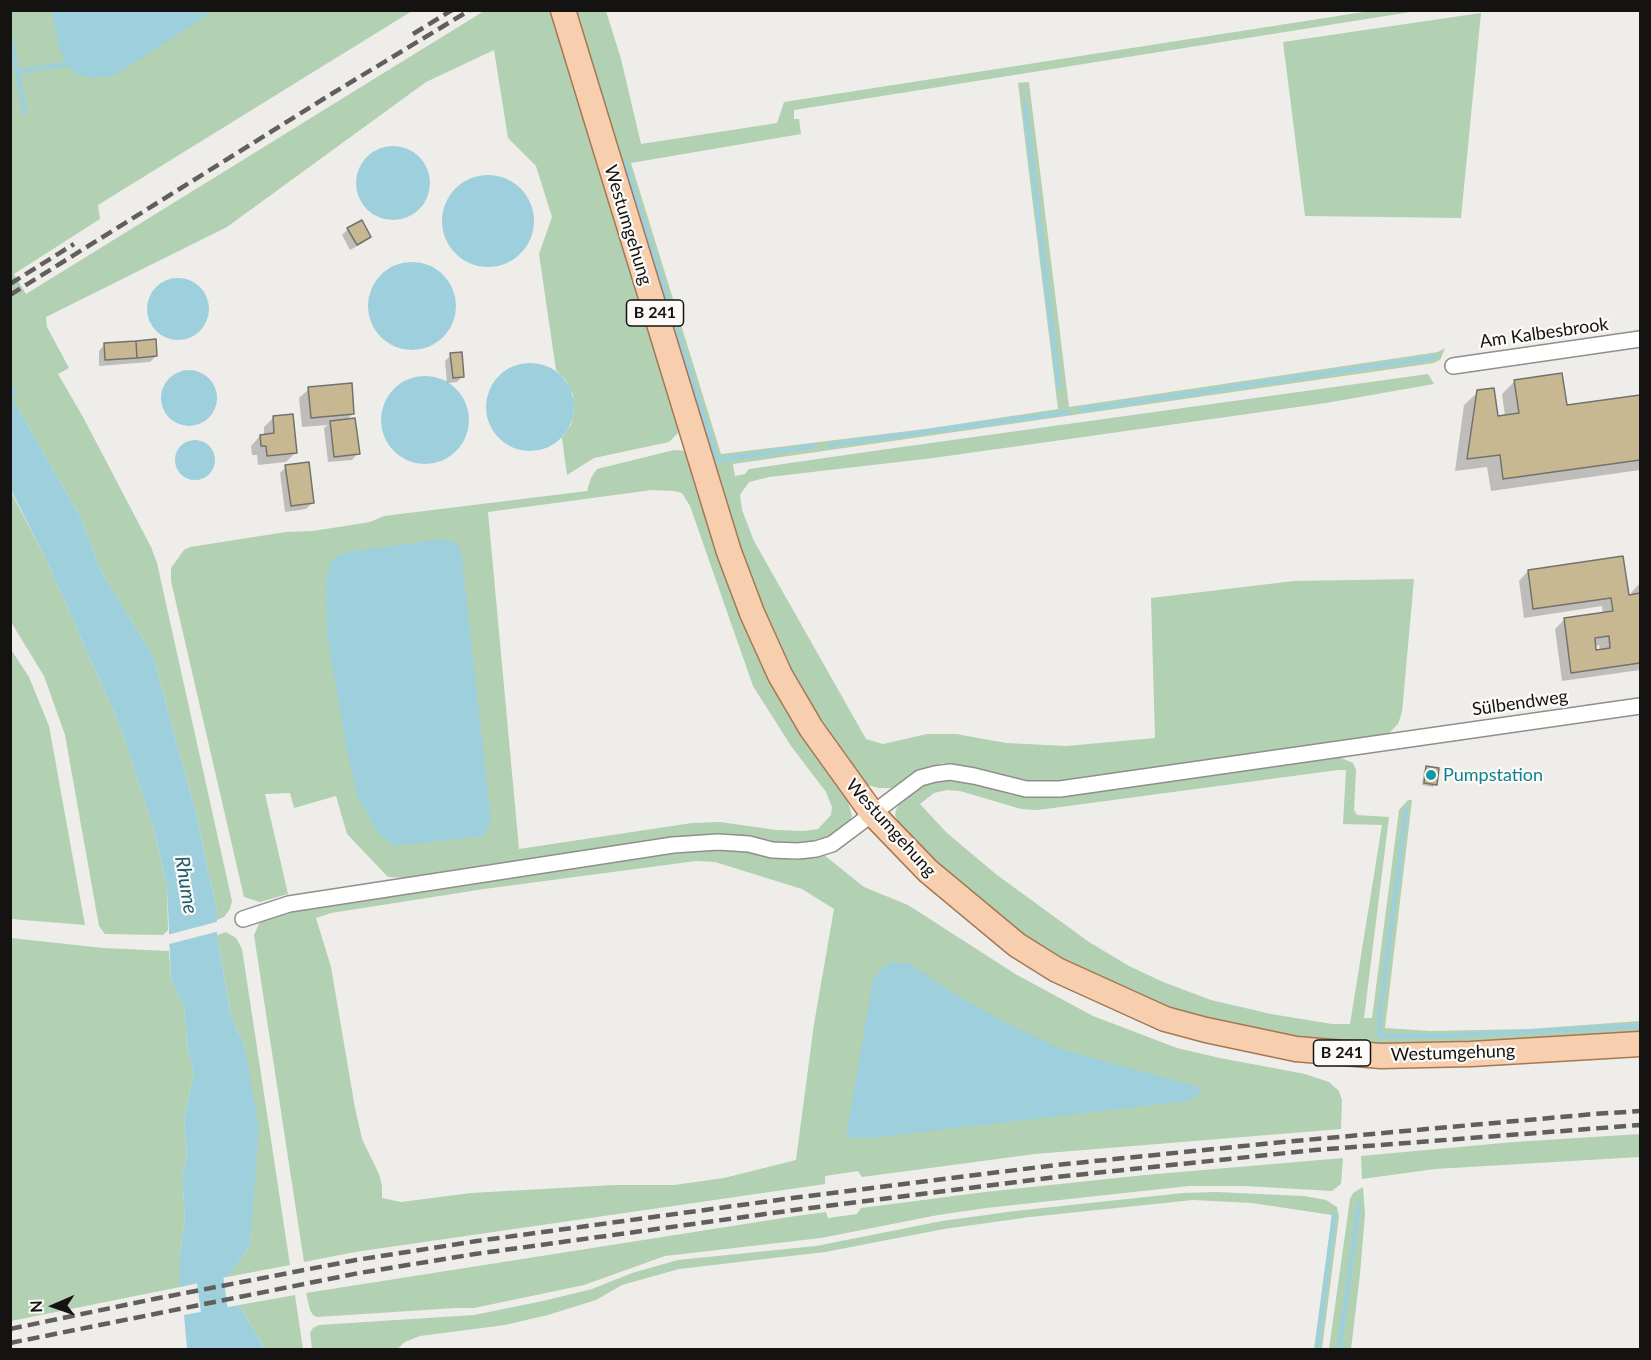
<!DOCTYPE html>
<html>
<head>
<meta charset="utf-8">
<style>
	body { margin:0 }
	#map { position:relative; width:1651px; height:1360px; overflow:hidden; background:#eeede9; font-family:Lato,sans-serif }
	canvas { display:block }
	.frame { position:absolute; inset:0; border:12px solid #141312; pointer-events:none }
	.north { position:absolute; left:24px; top:1276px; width:60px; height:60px; -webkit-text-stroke:4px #fcfaf6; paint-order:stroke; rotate:268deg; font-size:16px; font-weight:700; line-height:24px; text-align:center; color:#141312 }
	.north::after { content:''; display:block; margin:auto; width:21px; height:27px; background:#141312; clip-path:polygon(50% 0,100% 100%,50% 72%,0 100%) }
</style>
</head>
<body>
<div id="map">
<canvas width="1651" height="1360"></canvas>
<div class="frame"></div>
<div class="north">N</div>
</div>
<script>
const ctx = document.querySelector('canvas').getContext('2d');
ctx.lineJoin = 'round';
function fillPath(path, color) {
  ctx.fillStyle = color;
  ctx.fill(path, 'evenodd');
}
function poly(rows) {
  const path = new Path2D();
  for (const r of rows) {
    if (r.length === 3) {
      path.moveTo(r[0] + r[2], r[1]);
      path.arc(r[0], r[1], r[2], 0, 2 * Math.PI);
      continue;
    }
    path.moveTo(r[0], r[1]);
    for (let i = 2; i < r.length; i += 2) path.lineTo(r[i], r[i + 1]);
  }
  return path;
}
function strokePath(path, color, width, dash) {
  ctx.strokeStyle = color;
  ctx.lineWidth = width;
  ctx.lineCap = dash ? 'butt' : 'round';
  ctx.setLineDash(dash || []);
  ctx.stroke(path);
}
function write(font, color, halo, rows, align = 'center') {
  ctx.font = font + ' Lato,sans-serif';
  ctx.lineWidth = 4.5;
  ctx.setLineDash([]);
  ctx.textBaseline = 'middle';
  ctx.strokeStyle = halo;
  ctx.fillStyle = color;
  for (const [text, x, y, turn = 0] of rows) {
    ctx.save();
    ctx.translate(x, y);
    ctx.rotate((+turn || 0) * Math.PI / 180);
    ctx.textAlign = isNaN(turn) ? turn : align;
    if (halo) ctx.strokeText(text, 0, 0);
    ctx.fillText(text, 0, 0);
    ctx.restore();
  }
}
fillPath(poly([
	[11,11,412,11,98,205,100,219,14,274,26,294,484,11,553,11,677,417,678,433,669,442,594,458,567,475,562,438,571,425,574,410,573,395,566,381,556,370,539,254,552,217,536,166,508,138,494,50,426,82,227,227,46,317,47,327,69,368,58,374,83,417,151,547,157,563,232,901,230,909,224,917,217,920,217,912,196,813,153,656,100,569,80,516,13,400,11,402],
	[574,11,606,11,621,59,641,144,777,123,784,102,1370,11,1417,11,794,110,794,119,799,119,801,134,631,163,721,454,925,429,1058,409,1018,83,1029,82,1069,407,1438,352,1445,348,1440,360,1434,363,733,464,735,476,745,474,749,469,859,453,1428,374,1434,384,1326,403,933,458,769,477,749,482,740,495,742,510,754,541,866,739,883,744,927,734,956,734,1006,743,1066,746,1155,738,1151,598,1294,581,1414,579,1402,712,1398,724,1389,733,1373,737,1061,780,1043,782,1026,781,958,765,943,763,915,772,892,788,879,788,867,785,854,769,812,705,770,631,747,578],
	[1481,13,1461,218,1305,216,1283,42],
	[674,450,686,451,797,728,848,801,852,816,845,827,831,837,810,844,773,843,747,837,701,835,404,878,388,877,347,834,336,796,294,808,290,793,265,794,288,894,260,902,244,897,171,581,171,568,184,550,190,547,286,532,313,531,370,522,384,516,587,491,591,478,597,469],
	[652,490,674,491,682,493,690,506,753,686,791,746,826,792,832,807,831,815,818,829,804,831,776,830,720,822,692,823,519,849,488,512],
	[10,490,46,559,120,726,154,829,167,887,168,930,163,935,105,934,99,926,65,735,44,676,11,622],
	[10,648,29,677,49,726,85,925,11,919],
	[1321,757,1339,757,1353,763,1356,770,1354,810,1357,815,1389,817,1364,1018,1372,1018,1399,810,1408,800,1412,800,1385,1028,1431,1031,1529,1029,1640,1021,1640,1036,1414,1046,1291,1038,1170,1010,1042,950,981,901,926,852,898,822,895,815,896,810,899,804,910,794,929,783,947,779,964,781,1012,795,1044,797],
	[1338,770,1346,770,1343,824,1382,825,1350,1024,1332,1024,1271,1014,1211,1000,1163,982,1129,966,1089,942,997,875,947,833,920,804,934,793,947,790,960,791,1021,809,1038,810],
	[710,848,734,850,795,860,824,855,864,887,908,905,1017,975,1093,1016,1177,1048,1220,1058,1305,1074,1329,1082,1339,1091,1342,1100,1341,1129,1035,1154,862,1177,858,1171,825,1176,825,1184,355,1252,304,1262,254,935,260,922,303,909,684,851],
	[696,861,715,862,802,889,834,909,814,1024,796,1160,724,1178,674,1185,614,1185,471,1193,401,1202,382,1198,382,1186,379,1174,362,1139,355,1108,331,967,316,918,331,913,484,889],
	[226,932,236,938,242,949,290,1265,227,1277,250,1246,253,1193,244,1044,231,1017,217,935],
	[11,938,103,948,169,951,171,979,184,1006,188,1050,194,1073,184,1118,187,1158,182,1176,185,1217,180,1254,180,1287,11,1321],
	[1640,1134,1640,1157,1435,1169,1362,1179,1361,1156,1514,1142],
	[1343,1158,1341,1184,1332,1191,1245,1186,1189,1186,986,1208,938,1215,821,1238,665,1256,584,1285,474,1308,455,1308,317,1317,313,1315,310,1310,306,1293,796,1216,826,1212,828,1218,857,1214,861,1208,985,1192,1145,1175],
	[1363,1187,1365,1214,1360,1274,1351,1349,1329,1349,1350,1199,1353,1193],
	[1216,1192,1304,1196,1326,1200,1337,1207,1339,1217,1322,1349,1314,1349,1332,1215,1252,1203,1193,1200,1030,1217,944,1229,825,1252,679,1269,622,1285,596,1300,548,1315,505,1325,420,1336,405,1342,397,1349,312,1349,310,1333,313,1328,319,1325,474,1315,543,1301,592,1289,632,1273,678,1260,816,1246,942,1221,1015,1211,1183,1193],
	[295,1295,303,1349,265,1349,239,1305]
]), '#b2d0b2');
fillPath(poly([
	[52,11,52,10,213,11,114,76,93,78,78,75,67,66,60,51],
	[393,183,37],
	[488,221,46],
	[412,306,44],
	[178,309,31],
	[530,407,44],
	[189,398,28],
	[425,420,44],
	[11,385,16,390,13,400,80,516,100,569,153,656,196,813,217,912,217,935,231,1017,244,1044,259,1129,250,1246,227,1277,180,1287,180,1254,185,1217,182,1176,187,1158,184,1118,194,1073,188,1050,184,1006,171,979,167,887,154,829,120,726,46,559,11,490],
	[195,460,20],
	[443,539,454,542,461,550,491,822,484,836,394,846,379,834,358,797,347,750,327,634,326,581,331,560,347,552],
	[893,962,910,964,959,997,1008,1024,1063,1050,1199,1087,1199,1095,1188,1101,871,1138,846,1137,873,980,882,968],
	[239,1305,265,1349,187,1349,184,1315]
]), '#9ecfdd');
fillPath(poly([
	[220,921,220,931,169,944,167,935]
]), '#eeede9');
fillPath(poly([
	[348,229,369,237,363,243,350,250,342,235],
	[105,344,156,356,150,362,99,366,99,351],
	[451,355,463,376,457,382,447,383,445,361],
	[1515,381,1565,406,1640,396,1640,470,1491,491,1487,467,1455,471,1464,405,1478,392,1496,417,1505,416,1502,394],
	[309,389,353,414,346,420,358,453,352,460,328,462,324,428,328,425,302,427,299,398],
	[273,418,296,452,286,462,258,465,257,455,252,455,251,446,260,436,264,436,264,427],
	[286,467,312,503,306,509,285,512,280,473],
	[1528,571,1627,597,1631,596,1631,593,1640,583,1640,670,1562,681,1555,629,1564,620,1603,614,1602,606,1524,618,1519,581],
	[1599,645,1600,651,1595,652,1594,646],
	[1427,768,1435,784,1433,787,1422,785,1424,770]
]), '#0003');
strokePath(poly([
	[10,34,25,113],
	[17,72,71,63],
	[1025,104,1059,387],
	[625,162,717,460,814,446],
	[1080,410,1435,357],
	[829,445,1068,412],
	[1406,810,1379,1019,1380,1036,1441,1036,1640,1026],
	[1317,1350,1334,1215],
	[1339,1350,1359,1204]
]), '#9ecfdd', 4.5);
strokePath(poly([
	[205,1244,220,1350]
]), '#9ecfdd', 27);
const building = poly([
	[362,220,371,237,357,245,347,228,362,220],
	[156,339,157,356,137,358,136,341,156,339],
	[136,341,137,358,105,360,104,343,136,341],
	[462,352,464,377,453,378,450,353,462,352],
	[1562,373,1567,405,1640,395,1640,460,1503,479,1500,455,1467,459,1477,390,1494,388,1498,416,1519,413,1514,380,1562,373],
	[352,383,354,414,311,418,308,387,352,383],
	[293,414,297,453,267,456,266,446,261,446,260,435,274,433,273,416,293,414],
	[355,418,360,454,334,457,330,421,355,418],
	[309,462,314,503,291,506,285,465,309,462],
	[1623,556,1629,595,1640,593,1640,663,1571,673,1564,618,1613,611,1611,598,1533,609,1528,570,1623,556],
	[1609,636,1610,648,1596,650,1595,638,1609,636],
	[1426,766,1439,768,1437,785,1424,783,1426,766]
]);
fillPath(building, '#c7b892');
strokePath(building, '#73716e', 1.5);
const street = poly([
	[1453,366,1640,339],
	[243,919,289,904,673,845,718,842,749,844,772,850,798,851,816,849,832,844,920,778,935,774,950,772,974,776,1026,789,1060,789,1640,706]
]);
const primary = poly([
	[563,10,729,552,752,613,780,675,811,728,872,813,928,871,1017,945,1057,970,1165,1019,1206,1030,1296,1049,1381,1056,1471,1054,1640,1044]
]);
strokePath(street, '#908f8b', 18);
strokePath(primary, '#a47855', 27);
strokePath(street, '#fff', 15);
strokePath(primary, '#f7cfaf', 24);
strokePath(poly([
	[413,34,452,10],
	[10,284,74,244],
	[10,295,333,93,470,10],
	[10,1329,154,1299,356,1260,477,1241,800,1197,1056,1165,1283,1142,1594,1114,1640,1111],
	[10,1343,359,1273,475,1254,802,1209,1057,1177,1315,1150,1640,1125]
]), '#605f5c', 4.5, [12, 6]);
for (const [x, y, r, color] of [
	[1431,775,6,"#0f9aa8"]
]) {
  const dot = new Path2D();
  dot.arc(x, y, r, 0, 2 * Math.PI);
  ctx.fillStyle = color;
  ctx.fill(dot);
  strokePath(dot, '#fcfaf6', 2);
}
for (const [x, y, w] of [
	[655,313,57],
	[1342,1053,57]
]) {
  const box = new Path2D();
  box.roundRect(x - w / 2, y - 13, w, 26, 4.5);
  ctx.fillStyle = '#fcfaf6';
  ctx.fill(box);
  strokePath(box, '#141312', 1.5);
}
write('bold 16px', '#141312', null, [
	["B 241",655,313],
	["B 241",1342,1053]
]);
write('18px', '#141312', '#fcfaf6', [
	["Westumgehung",628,225,73],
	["Am Kalbesbrook",1544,333,-8],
	["Sülbendweg",1520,703,-8],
	["Westumgehung",891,828,48],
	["Westumgehung",1453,1053,-2]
]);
write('18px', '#0d838f', '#fcfaf6', [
	["Pumpstation",1443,775]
], 'left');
write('italic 20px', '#1e5d6d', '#fcfaf6', [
	["Rhume",186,885,81]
]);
</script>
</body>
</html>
